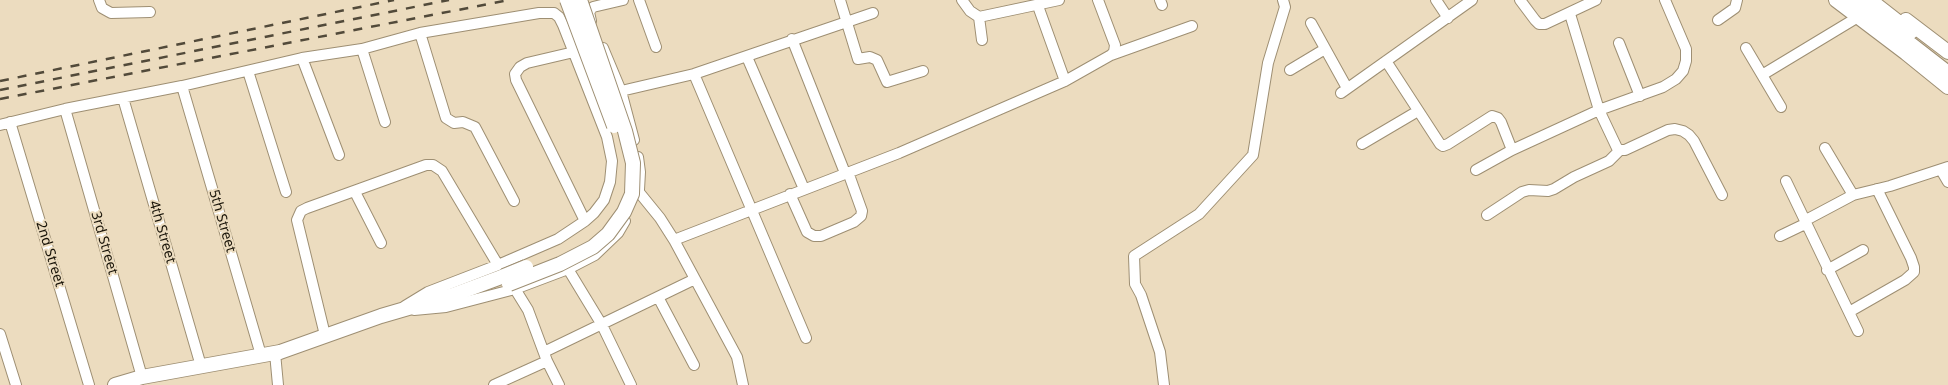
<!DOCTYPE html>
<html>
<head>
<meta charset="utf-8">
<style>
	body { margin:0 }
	canvas { display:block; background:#ecdcbf }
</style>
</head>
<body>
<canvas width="1948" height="385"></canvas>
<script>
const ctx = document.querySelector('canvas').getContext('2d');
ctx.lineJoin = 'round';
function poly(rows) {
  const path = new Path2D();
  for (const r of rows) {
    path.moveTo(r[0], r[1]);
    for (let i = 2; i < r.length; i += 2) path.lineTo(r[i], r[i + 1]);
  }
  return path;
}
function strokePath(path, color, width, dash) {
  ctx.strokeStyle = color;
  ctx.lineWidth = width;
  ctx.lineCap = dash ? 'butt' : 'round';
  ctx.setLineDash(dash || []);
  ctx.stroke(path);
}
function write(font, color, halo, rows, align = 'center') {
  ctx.font = font + ' "Noto Sans",sans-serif';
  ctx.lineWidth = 4;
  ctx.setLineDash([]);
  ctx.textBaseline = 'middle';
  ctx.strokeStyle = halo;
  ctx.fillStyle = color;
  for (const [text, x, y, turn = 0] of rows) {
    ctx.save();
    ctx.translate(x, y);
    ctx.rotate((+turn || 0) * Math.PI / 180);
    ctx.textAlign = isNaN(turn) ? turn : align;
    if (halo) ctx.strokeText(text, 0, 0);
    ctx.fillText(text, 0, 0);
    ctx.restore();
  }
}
const street = poly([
	[99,0,102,8,111,13,150,12],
	[639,0,656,47],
	[840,0,858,59,870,57,877,60,887,82,923,71],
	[962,0,970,11,979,17,1059,0],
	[1160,0,1162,5],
	[1436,0,1448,18],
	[1520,0,1535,20,1539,24,1545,24,1596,0],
	[1038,6,1065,81],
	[1570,14,1599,110,1617,148,1620,150,1625,150,1668,130,1675,129,1683,131,1689,135,1694,141,1722,195],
	[979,17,982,40],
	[1718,20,1735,8,1737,0],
	[591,21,589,12,593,7,623,0],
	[1311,23,1347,88],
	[420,33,446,118,454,123,463,122,475,127,514,201],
	[792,39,845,173],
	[1619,43,1640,96],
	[603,48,621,91,634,140],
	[1746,48,1781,107],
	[362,49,385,122],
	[574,52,527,63,520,67,515,74,516,80,585,221],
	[1111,55,1192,26],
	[747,57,804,189],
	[302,58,339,155],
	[1386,61,1440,144,1443,146,1448,144,1492,116,1498,118,1501,122,1512,150],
	[1290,70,1325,49],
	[248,71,286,192],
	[694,74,806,338],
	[1762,75,1858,17],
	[182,86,261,355],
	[621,91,694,74,873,13],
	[1341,93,1472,0],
	[123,98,201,366],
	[65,109,142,377],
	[10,122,89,385],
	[0,125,65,109,182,86,302,58,362,49,420,33,539,13,554,13,559,17,563,25,607,137,612,161,610,182,604,200,594,213,585,221,558,239,498,265,428,292,405,306],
	[1362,144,1418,111],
	[1825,148,1853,195],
	[638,157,640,172,639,190],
	[1476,170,1512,150,1599,110,1663,87,1676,79,1683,71,1686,61,1686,49,1665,0],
	[1941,170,1948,182],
	[1786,181,1858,331],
	[638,191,660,218,674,240,737,357,743,385],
	[355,192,381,243],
	[790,194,807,232,814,236,821,236,854,222,861,216,862,211,848,172],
	[1487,215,1522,192,1529,190,1548,191,1554,189,1574,177,1609,161,1620,150],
	[1806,220,1853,195,1890,186,1948,167],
	[1780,236,1805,224],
	[674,240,899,153,1065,81,1111,55,1114,52,1115,45,1098,0],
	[568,269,602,325,631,385],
	[1827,270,1863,250],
	[515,289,528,310,547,361,559,385],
	[658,297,694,365],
	[414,310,446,307,515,289,568,269,595,255,618,233,625,221],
	[1849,312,1905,280,1914,272,1914,267,1911,258,1877,189],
	[0,334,16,385],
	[325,335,297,220,301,211,307,208,426,165,433,165,442,171,498,265],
	[544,352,695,279],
	[275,353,278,385],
	[494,385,547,361],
	[1164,385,1160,352,1141,295,1135,284,1134,256,1199,214,1253,155,1268,63,1285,7,1283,0]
]);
const secondary = poly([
	[1836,0,1906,53,1948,87],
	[1854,0,1948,73],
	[1870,0,1911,32],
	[1906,20,1948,52],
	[115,385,142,377,280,352,381,316,453,295,504,276]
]);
strokePath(street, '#9e8f73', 12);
strokePath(secondary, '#9e8f73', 16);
strokePath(street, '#fff', 10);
strokePath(secondary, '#fff', 14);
strokePath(poly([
	[0,81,394,0],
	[0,90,449,0],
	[0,99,509,0]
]), '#524a3a', 2.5, [9, 9]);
const secondaryBridge = poly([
	[567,0,614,126],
	[504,276,526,267],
	[509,284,560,264,593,247,608,234,624,212,632,194,633,163,625,131,580,0]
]);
strokePath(secondaryBridge, '#9e8f73', 16, []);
strokePath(secondaryBridge, '#fff', 14);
write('14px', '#181308', '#ecdcbf', [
	["5th Street",222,221,74],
	["4th Street",162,232,74],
	["3rd Street",104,243,74],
	["2nd Street",50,254,73]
]);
</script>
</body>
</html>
